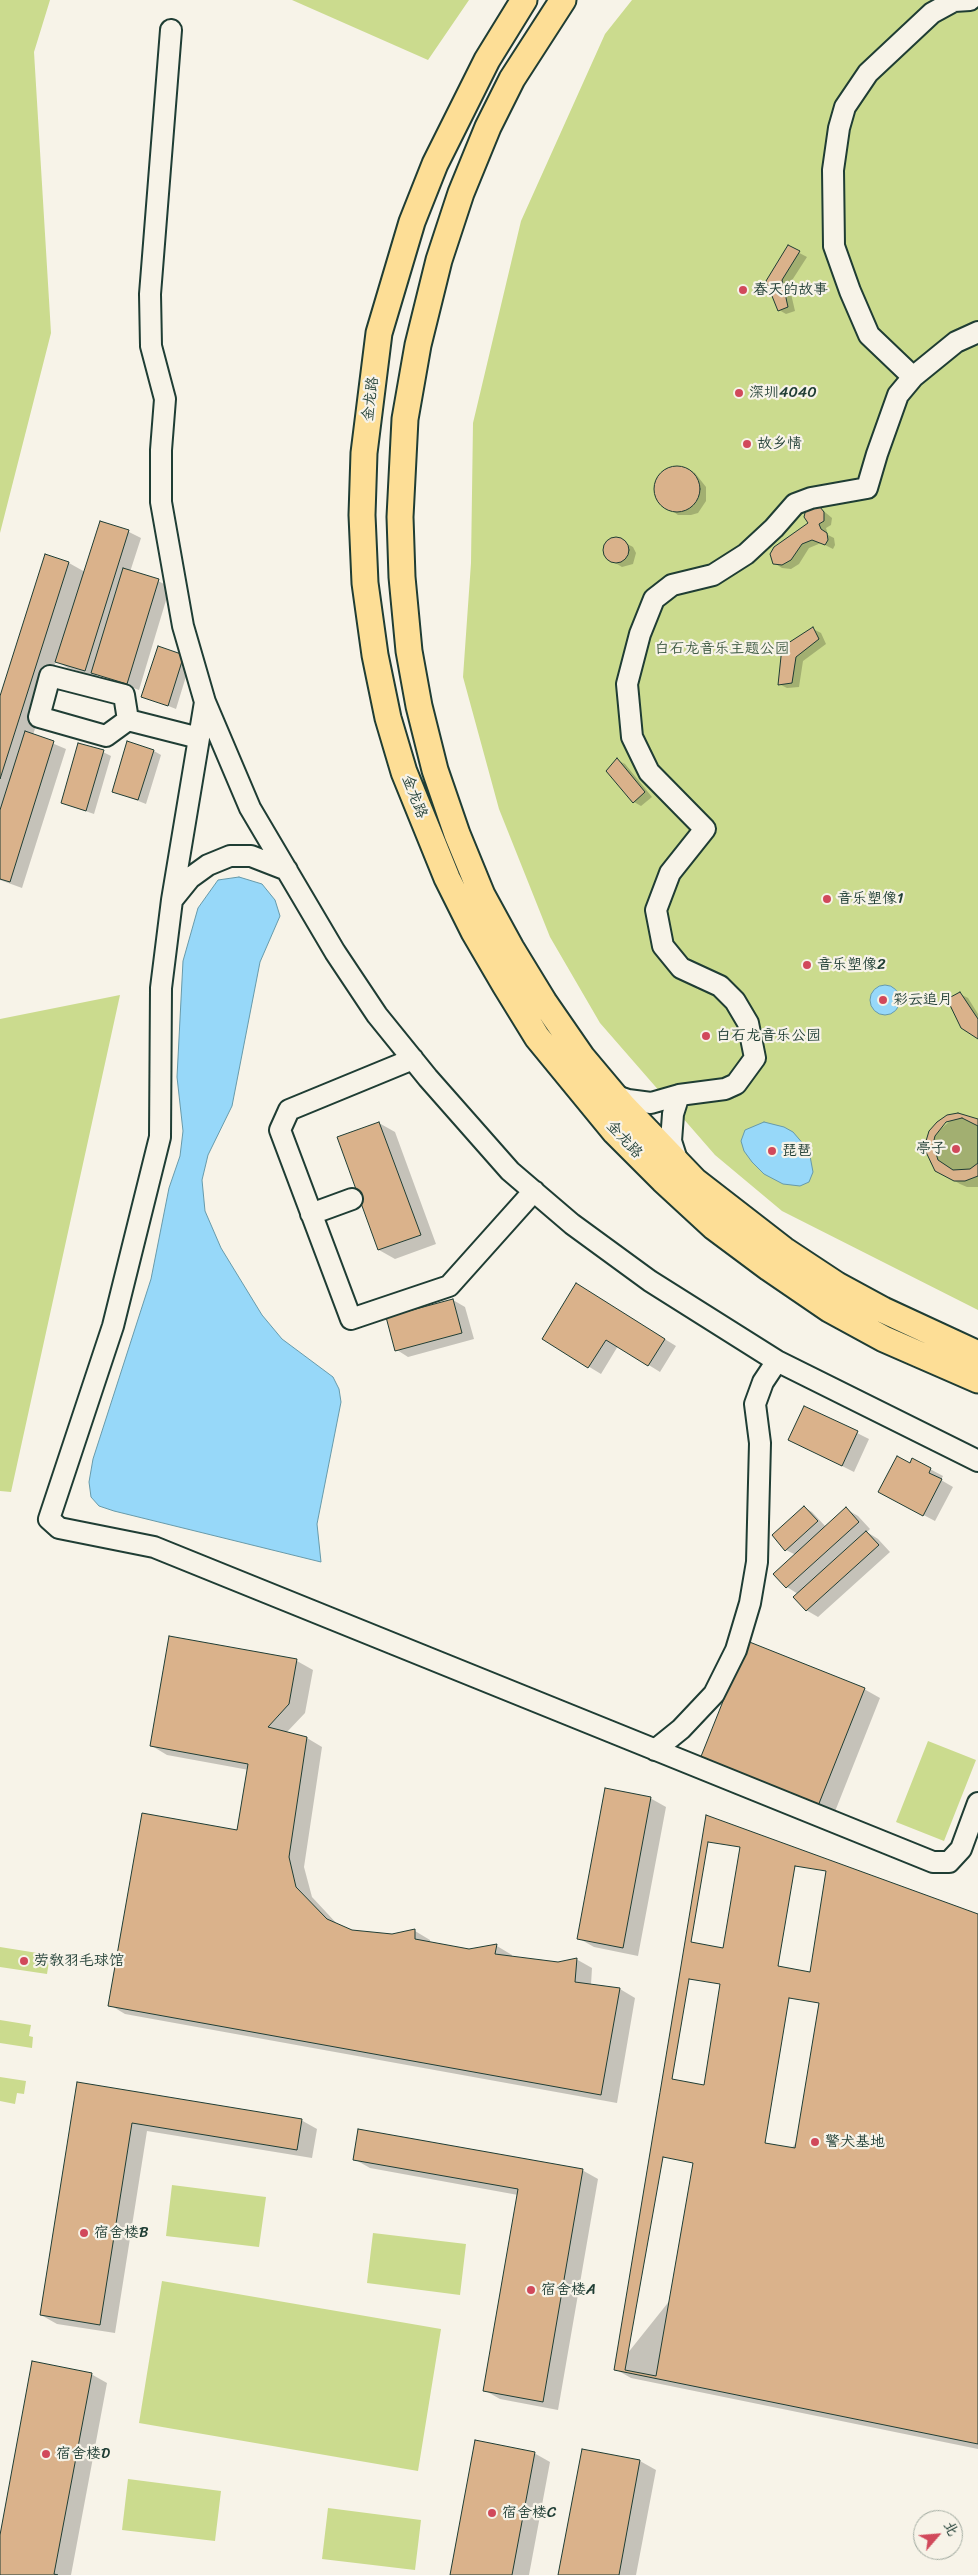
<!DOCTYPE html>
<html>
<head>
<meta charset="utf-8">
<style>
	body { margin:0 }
	#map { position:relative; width:978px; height:2575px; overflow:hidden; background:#f7f3e8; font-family:Sriracha,"LXGW WenKai TC",sans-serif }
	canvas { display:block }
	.north { position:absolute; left:913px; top:2510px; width:50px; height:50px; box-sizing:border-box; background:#f7f3e8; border:1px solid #a1aaa0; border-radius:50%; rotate:63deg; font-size:14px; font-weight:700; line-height:20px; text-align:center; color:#1f3d34 }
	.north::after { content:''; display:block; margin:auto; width:18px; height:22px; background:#d1495b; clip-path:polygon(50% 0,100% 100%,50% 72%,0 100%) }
</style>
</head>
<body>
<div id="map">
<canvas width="978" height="2575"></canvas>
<div class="north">北</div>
</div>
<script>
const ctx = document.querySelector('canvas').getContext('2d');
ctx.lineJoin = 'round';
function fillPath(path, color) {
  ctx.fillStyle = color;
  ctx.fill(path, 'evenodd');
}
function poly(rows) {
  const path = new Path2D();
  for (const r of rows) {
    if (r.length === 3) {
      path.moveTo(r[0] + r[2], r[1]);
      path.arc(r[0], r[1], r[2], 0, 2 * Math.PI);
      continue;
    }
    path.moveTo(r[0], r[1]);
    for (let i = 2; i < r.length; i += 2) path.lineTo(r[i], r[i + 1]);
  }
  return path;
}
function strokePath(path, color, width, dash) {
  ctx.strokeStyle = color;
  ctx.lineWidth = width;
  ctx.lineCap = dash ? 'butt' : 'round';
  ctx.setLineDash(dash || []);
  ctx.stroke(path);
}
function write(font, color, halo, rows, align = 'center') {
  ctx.font = font + ' Sriracha,"LXGW WenKai TC",sans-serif';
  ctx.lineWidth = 4.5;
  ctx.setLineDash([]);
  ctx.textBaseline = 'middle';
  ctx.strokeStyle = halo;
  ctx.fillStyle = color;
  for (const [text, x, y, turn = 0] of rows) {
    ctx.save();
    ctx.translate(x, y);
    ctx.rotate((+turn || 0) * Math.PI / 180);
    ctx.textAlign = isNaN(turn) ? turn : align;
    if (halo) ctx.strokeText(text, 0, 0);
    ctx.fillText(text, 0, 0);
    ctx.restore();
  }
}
fillPath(poly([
	[0,0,50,0,34,52,51,333,0,533],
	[292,0,469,0,428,60],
	[632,0,978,0,978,1310,782,1211,715,1155,600,1023,550,937,499,809,463,677,471,563,473,423,521,221,605,34],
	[120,995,11,1492,0,1491,0,1019],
	[928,1741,976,1760,944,1841,896,1822],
	[0,1947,50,1955,47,1974,0,1967],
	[0,2020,31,2025,29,2036,33,2037,32,2048,0,2043],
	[0,2077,26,2081,24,2094,17,2093,15,2104,0,2101],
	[172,2185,266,2197,259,2247,166,2236],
	[373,2233,466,2244,460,2295,367,2283],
	[162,2281,441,2329,418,2471,139,2423],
	[128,2479,221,2491,215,2541,122,2530],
	[328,2508,421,2520,415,2570,322,2559]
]), '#cbdb8e');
const water = poly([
	[239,877,262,884,275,900,280,916,260,962,232,1106,208,1155,202,1180,205,1211,221,1248,262,1315,282,1339,333,1377,339,1389,341,1402,317,1524,321,1562,114,1511,99,1506,91,1497,89,1482,93,1459,151,1279,169,1188,180,1156,183,1131,177,1077,183,961,198,908,218,880,239,877],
	[885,1000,15],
	[764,1122,784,1127,793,1132,805,1146,810,1156,813,1172,809,1182,800,1186,783,1184,764,1174,752,1162,744,1151,741,1141,745,1130,764,1122]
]);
fillPath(water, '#97d8f9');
strokePath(water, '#679aaa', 1);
fillPath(poly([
	[788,247,807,257,789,285,795,311,786,314,779,310,767,281],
	[667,468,687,468,695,473,706,487,706,501,698,513,691,515,678,515,657,500,654,486,657,478],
	[820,508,832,518,831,525,826,528,828,535,834,538,835,545,833,549,821,543,809,548,799,564,791,569,782,568,774,563,809,524],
	[101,522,129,532,141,538,130,572,158,581,170,587,139,690,97,675,97,677,68,668,56,661,33,735,66,749,22,888,0,880,0,700,69,563,85,572],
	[616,538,633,547,636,553,633,564,622,567,607,558,604,552,609,541],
	[813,629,821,633,826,644,803,661,799,687,787,688,779,684],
	[158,648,191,660,176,709,143,696],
	[154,751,161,755,146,804,113,791],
	[103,752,111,756,94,814,62,803],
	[617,760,625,764,652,797,641,806,634,802],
	[960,994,968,998,978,1014,978,1038],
	[958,1114,978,1120,978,1187,967,1187,960,1184,936,1170,930,1162,927,1141],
	[379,1123,395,1132,436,1244,395,1259,379,1250,338,1138],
	[588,1292,676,1346,660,1372,618,1346,601,1374,543,1339],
	[453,1300,465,1307,474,1339,408,1357,397,1350],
	[857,1433,869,1439,854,1472,790,1440],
	[913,1460,943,1476,941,1480,953,1487,935,1521,891,1498],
	[804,1507,812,1512,826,1527,846,1509,858,1516,870,1529,867,1532,878,1539,890,1552,818,1617,806,1610,798,1594,787,1587,775,1574,796,1555,786,1550],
	[170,1638,297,1661,313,1670,305,1713,286,1733,307,1738,322,1747,304,1867,312,1897,339,1926,352,1931,392,1935,415,1931,430,1940,430,1943,469,1951,497,1946,512,1955,512,1957,558,1964,576,1959,592,1968,591,1985,620,1989,635,1998,617,2103,125,2014,110,2005,238,1832,249,1770,167,1755,152,1746],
	[864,1689,880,1698,834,1814,718,1767],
	[650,1798,666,1807,638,1956,594,1947,578,1938],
	[978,1915,978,2449,631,2378,615,2369],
	[78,2083,301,2120,317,2129,312,2158,147,2131,115,2333,57,2324,41,2315],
	[354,2159,582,2170,598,2179,558,2410,500,2399,484,2390,518,2195,370,2168],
	[91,2374,107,2383,71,2575,0,2575,0,2541],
	[583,2450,640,2461,656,2470,636,2575,559,2575],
	[534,2453,550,2462,529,2575,451,2575]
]), '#0003');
const building = poly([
	[788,245,800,251,782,280,788,307,778,311,766,281,788,245],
	[677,489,23],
	[811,505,820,507,824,512,824,521,819,524,821,529,827,533,828,540,825,545,812,540,802,544,791,560,782,565,773,564,770,554,774,547,808,523,804,517,806,509,811,505],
	[100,521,129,530,85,671,55,662,100,521],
	[616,550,13],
	[45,554,69,562,0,779,0,696,45,554],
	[123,568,159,579,127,684,91,673,123,568],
	[813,627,819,639,796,657,792,683,778,685,782,647,813,627],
	[158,646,184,655,168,706,141,697,158,646],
	[25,731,54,741,10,882,0,879,0,810,25,731],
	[127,741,154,750,138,800,112,792,127,741],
	[78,743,104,750,86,811,61,803,78,743],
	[617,758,645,792,633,803,606,771,617,758],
	[960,992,978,1019,978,1039,961,1028,947,999,960,992],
	[958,1113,978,1119,978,1176,965,1181,954,1181,935,1171,926,1152,926,1141,929,1131,937,1122,947,1115,958,1113],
	[962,1118,978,1126,978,1163,970,1169,953,1170,938,1160,933,1144,935,1136,946,1122,962,1118],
	[379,1122,421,1235,378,1250,337,1137,379,1122],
	[576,1283,665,1339,648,1366,606,1340,588,1368,542,1339,576,1283],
	[453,1299,462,1333,395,1351,386,1317,453,1299],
	[804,1406,858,1431,842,1466,788,1440,804,1406],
	[897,1456,910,1463,912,1458,931,1468,929,1473,942,1479,923,1516,878,1492,897,1456],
	[804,1506,818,1521,785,1551,772,1535,804,1506],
	[846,1507,859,1522,786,1588,773,1574,846,1507],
	[866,1531,879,1545,806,1611,793,1597,866,1531],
	[169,1636,297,1659,289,1704,268,1727,307,1737,289,1857,296,1887,327,1919,352,1930,392,1934,415,1929,415,1939,469,1949,497,1944,495,1954,558,1962,577,1958,575,1982,620,1988,601,2095,108,2006,142,1813,237,1830,248,1764,150,1746,169,1636],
	[747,1641,865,1688,818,1806,700,1759,747,1641],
	[605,1788,651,1797,623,1948,577,1939,605,1788],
	[706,1815,978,1914,978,2444,614,2370,706,1815],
	[708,1842,740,1847,723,1948,691,1942,708,1842],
	[795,1866,826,1871,810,1972,778,1966,795,1866],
	[689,1979,720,1984,704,2085,672,2079,689,1979],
	[789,1998,819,2003,795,2148,765,2143,789,1998],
	[77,2082,302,2119,297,2150,132,2123,100,2325,40,2315,77,2082],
	[358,2129,583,2169,543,2402,483,2391,518,2189,353,2160,358,2129],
	[663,2157,693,2163,656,2376,625,2370,663,2157],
	[32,2361,92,2373,54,2574,58,2575,0,2575,0,2535,32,2361],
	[475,2440,535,2452,512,2575,450,2575,475,2440],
	[582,2449,640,2460,619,2575,558,2575,582,2449]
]);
fillPath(building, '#dab28b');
strokePath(building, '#1f3d34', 1);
const minor = poly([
	[171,30,150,294,151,346,165,399,161,450,161,502,183,626,205,702,250,808,335,952,377,1015,428,1078,510,1171,572,1224,650,1281,777,1361,978,1461],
	[913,377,956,342,978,332],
	[205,702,172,900,161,988,160,1137,113,1326,49,1519,59,1528,154,1547,933,1862,949,1862,961,1849,978,1803],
	[128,720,106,736,39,717,50,676,124,695,128,720,199,738],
	[173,899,190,878,208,865,230,856,251,856,287,870],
	[413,1059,289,1110,280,1130,351,1319,449,1286,534,1191],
	[613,1095,628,1100,651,1103,679,1095,725,1089,736,1084,755,1058,748,1023,735,1001,720,986,681,968,663,946,656,910,670,873,705,829,649,772,632,737,627,684,640,634,654,599,672,585,713,575,746,554,774,528,795,504,811,498,867,488,877,454,898,395,913,377,869,335,850,291,834,246,833,170,839,128,845,107,868,73,932,13,954,1,970,0],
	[678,1163,671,1141,673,1114,679,1095],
	[311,1214,352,1199],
	[655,1750,681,1729,714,1694,736,1650,750,1603,757,1562,760,1443,755,1404,763,1382,777,1361]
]);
const major = poly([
	[524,0,487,60,435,164,412,222,379,333,364,453,362,515,365,583,375,655,388,718,404,772,447,878,474,932,505,985,537,1037,615,1132,663,1180,714,1227,769,1268,829,1309,884,1339,978,1380],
	[563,0,512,79,488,127,461,193,439,260,418,345,405,419,400,517,402,577,409,651,419,706,435,770,457,834,482,895,511,948,544,1002,582,1057,624,1107,695,1181,784,1250,837,1285,883,1310,978,1354]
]);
strokePath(minor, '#1f3d34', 24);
strokePath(major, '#1f3d34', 29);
strokePath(minor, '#f7f3e8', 20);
strokePath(major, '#fdde96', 25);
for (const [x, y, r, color] of [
	[743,290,5,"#d1495b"],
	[739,393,5,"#d1495b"],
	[747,444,5,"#d1495b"],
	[827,899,5,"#d1495b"],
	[807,965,5,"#d1495b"],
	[883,1000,5,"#d1495b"],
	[706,1036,5,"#d1495b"],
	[956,1149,5,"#d1495b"],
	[772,1151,5,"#d1495b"],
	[24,1961,5,"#d1495b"],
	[815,2142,5,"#d1495b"],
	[84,2233,5,"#d1495b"],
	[531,2290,5,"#d1495b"],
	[46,2454,5,"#d1495b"],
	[492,2513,5,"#d1495b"]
]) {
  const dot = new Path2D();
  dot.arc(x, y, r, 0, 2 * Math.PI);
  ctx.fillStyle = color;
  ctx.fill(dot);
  strokePath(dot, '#f7f3e8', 2);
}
write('15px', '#1f3d34', '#f7f3e8', [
	["春天的故事",753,290],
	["深圳4040",749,393],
	["故乡情",757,444],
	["音乐塑像1",837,899],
	["音乐塑像2",817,965],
	["彩云追月",893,1000],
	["白石龙音乐公园",716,1036],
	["亭子",946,1149,"right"],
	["琵琶",782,1151],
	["劳教羽毛球馆",34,1961],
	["警犬基地",825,2142],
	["宿舍楼B",94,2233],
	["宿舍楼A",541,2290],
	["宿舍楼D",56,2454],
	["宿舍楼C",502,2513]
], 'left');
write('15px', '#1f3d34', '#f7f3e8', [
	["金龙路",371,399,-83],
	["金龙路",414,797,69],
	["金龙路",624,1140,47]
]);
write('15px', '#415d46', '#f7f3e8', [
	["白石龙音乐主题公园",722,649]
]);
</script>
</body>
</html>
